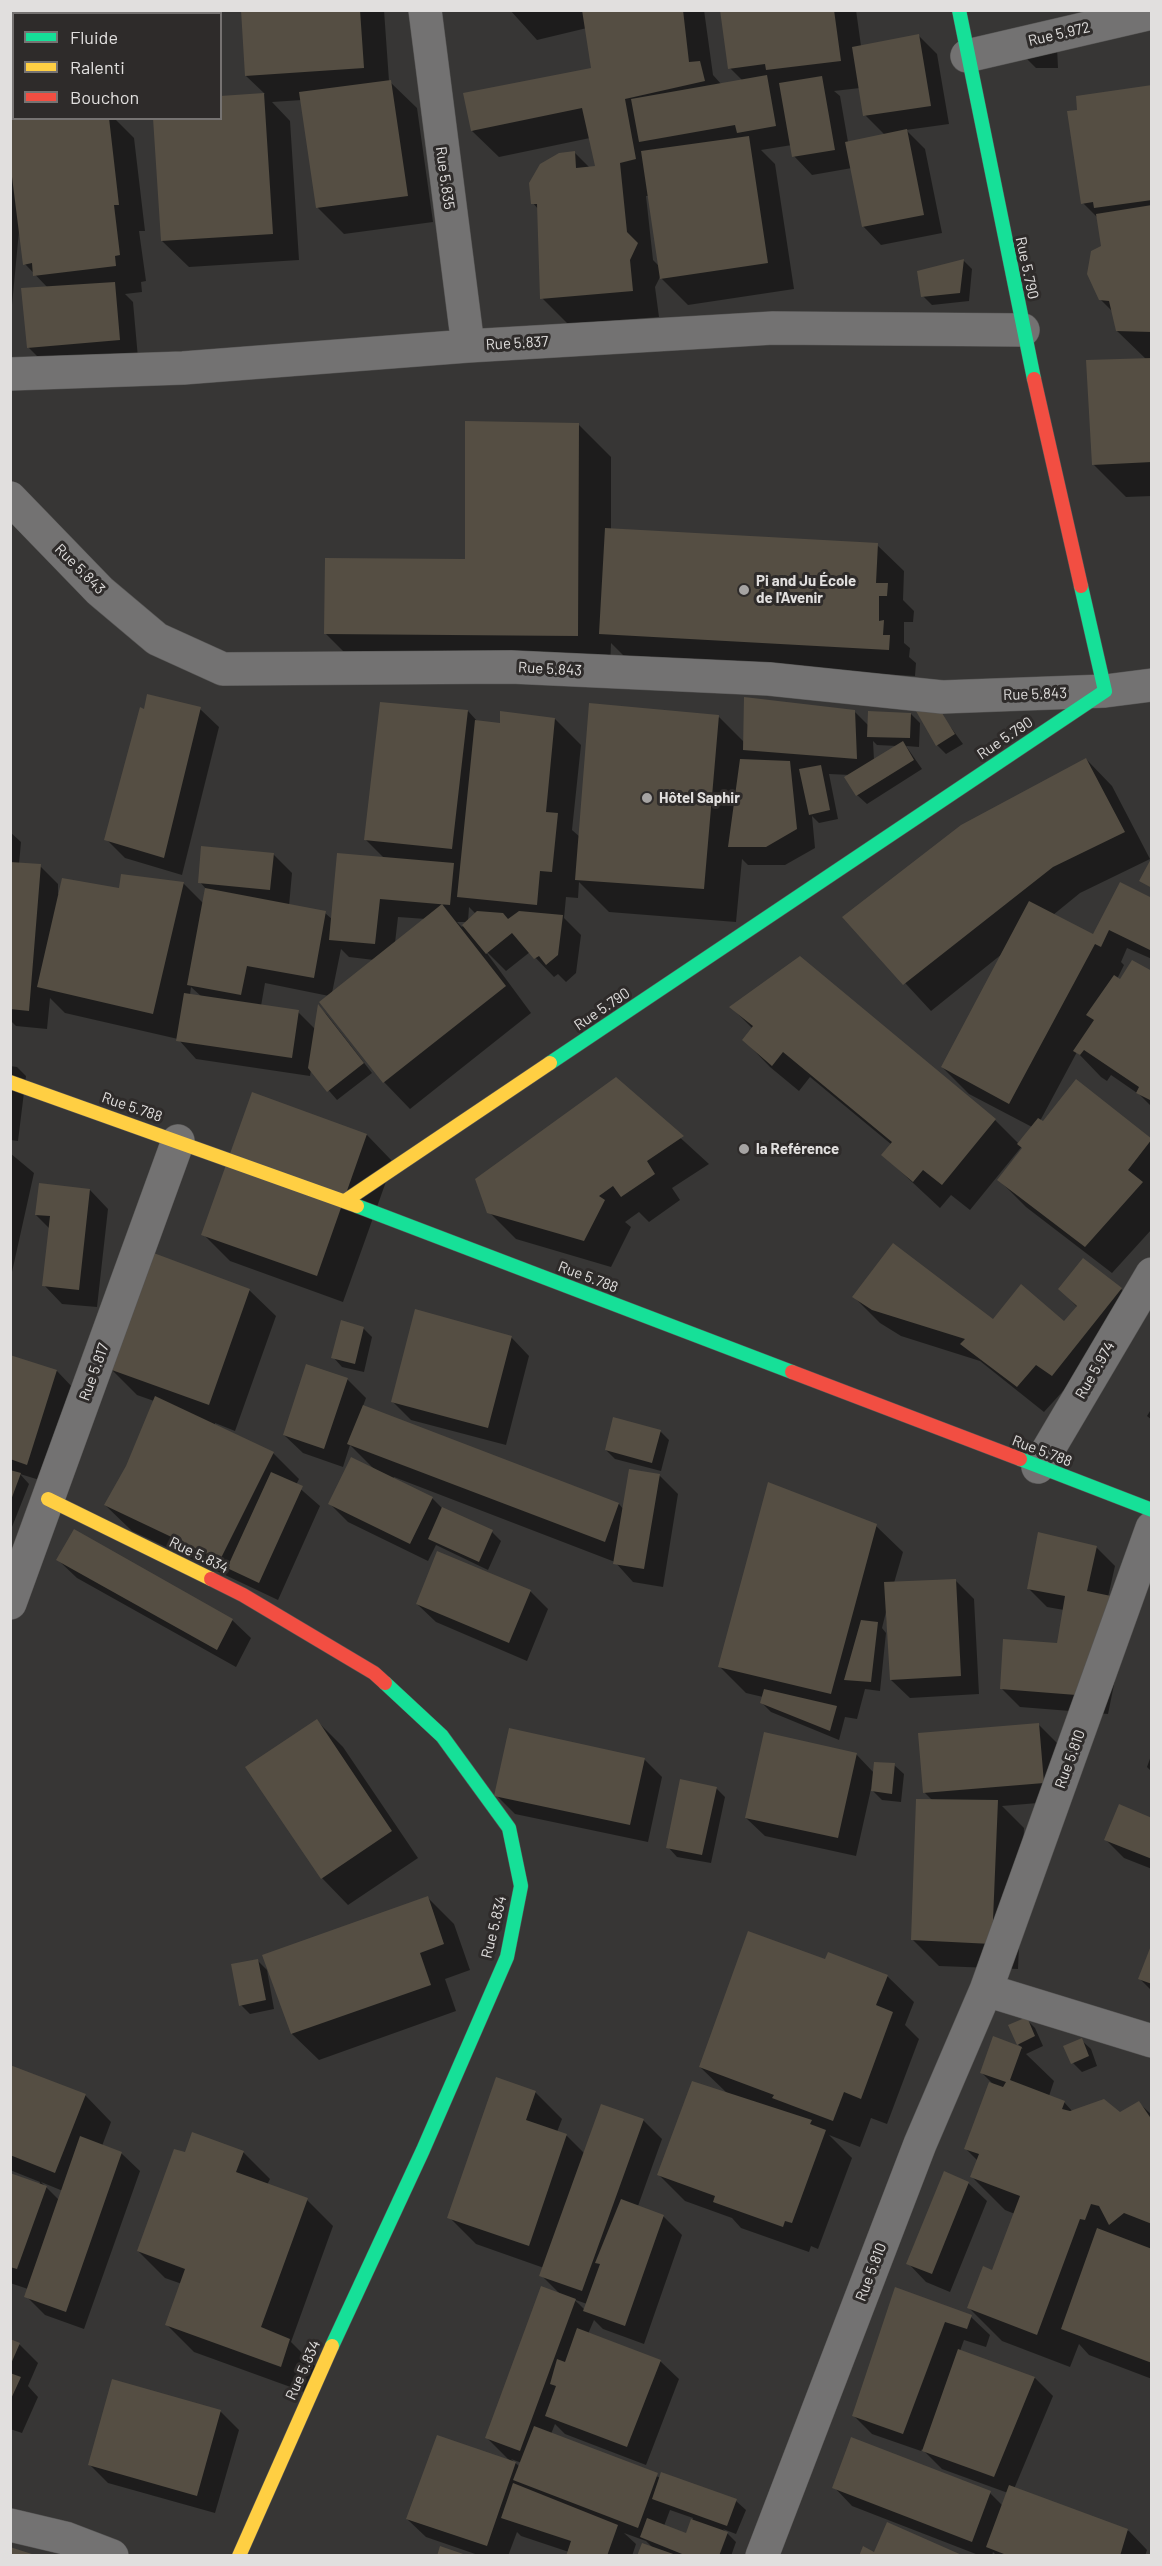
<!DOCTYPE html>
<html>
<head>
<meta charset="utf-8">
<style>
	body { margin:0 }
	#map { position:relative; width:1162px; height:2566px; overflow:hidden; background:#373635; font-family:Barlow,sans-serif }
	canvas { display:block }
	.frame { position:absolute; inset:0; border:12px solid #e1dfde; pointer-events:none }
	.legend { position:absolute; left:12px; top:12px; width:210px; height:108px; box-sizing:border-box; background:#2e2b2a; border:2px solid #767372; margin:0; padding:8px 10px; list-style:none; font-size:18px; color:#e1dfde }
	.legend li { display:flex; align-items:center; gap:12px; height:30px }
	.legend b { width:30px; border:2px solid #767372 }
</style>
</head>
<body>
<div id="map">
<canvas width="1162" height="2566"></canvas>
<div class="frame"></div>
<ul class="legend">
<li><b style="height:8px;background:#16e098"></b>Fluide</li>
<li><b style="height:8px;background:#ffcf43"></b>Ralenti</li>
<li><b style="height:8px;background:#f24e42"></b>Bouchon</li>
</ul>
</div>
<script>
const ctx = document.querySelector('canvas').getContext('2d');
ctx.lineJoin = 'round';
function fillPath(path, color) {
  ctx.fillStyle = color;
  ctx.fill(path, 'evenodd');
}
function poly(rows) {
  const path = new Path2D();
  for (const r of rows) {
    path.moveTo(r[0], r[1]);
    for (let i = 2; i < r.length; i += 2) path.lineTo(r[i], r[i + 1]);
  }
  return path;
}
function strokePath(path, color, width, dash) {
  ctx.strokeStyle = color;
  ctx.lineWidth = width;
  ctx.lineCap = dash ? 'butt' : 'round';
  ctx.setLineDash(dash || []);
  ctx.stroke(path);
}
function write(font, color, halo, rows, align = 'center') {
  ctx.font = font + ' Barlow,sans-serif';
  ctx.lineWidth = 6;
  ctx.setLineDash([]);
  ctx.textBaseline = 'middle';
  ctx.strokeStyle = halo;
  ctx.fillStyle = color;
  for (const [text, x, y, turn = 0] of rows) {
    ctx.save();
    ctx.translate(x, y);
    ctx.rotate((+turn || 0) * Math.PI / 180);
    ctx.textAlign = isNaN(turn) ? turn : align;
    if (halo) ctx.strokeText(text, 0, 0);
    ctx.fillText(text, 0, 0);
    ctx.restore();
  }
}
fillPath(poly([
	[10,10,103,10,103,14,14,14,14,118,114,118,134,138,145,231,139,231,146,281,141,282,142,292,125,294,133,302,138,358,47,366,28,347,48,288,25,264,19,231,10,326],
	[242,10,384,10,389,81,417,108,433,222,344,234,318,208,302,100,272,102,290,121,299,260,189,267,162,241,220,118,220,97,265,94,246,76],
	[510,10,704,10,713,75,722,85,743,81,730,68,722,10,856,10,861,46,919,36,937,54,949,124,906,130,925,149,942,233,881,245,863,226,852,168,812,175,794,156,792,145,761,150,775,164,794,289,688,305,660,277,655,287,659,317,568,324,542,298,538,209,533,203,574,152,590,168,596,167,590,138,499,157,472,131,593,69,587,28,537,40],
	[860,88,865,115,885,135,848,142,840,96,834,91],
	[646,196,649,196,660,267,653,260],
	[1057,47,1058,68,1036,68,1027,59],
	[1152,86,1152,496,1126,497,1093,464,1147,360,1117,331,1114,313,1100,299,1103,247,1098,218,1083,203,1079,111],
	[963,260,972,269,969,301,932,305,923,296],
	[578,424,611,457,611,529,877,545,904,571,903,600,914,611,913,622,904,622,904,643,910,648,909,657,916,663,915,676,627,659,611,643,610,669,358,666,325,633,466,560],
	[200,709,219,727,182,875,125,858,106,839],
	[468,711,478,722,501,724,555,719,581,745,572,830,580,837,719,717,744,742,854,711,869,726,911,714,920,723,919,747,906,746,922,769,867,804,857,795,850,775,829,774,838,819,819,823,812,816,815,848,785,865,748,865,742,859,736,922,609,912,579,882,578,898,566,897,564,918,581,935,576,973,566,982,558,974,554,977,530,952,506,971,483,948,531,1013,410,1109,384,1082,329,996,265,983,261,1006,298,1012,315,1029,319,1007,327,1015,372,1073,337,1100,311,1070,310,1076,196,1059,178,1039,65,1013,50,998,47,1029,16,1026,10,1020,10,832,21,842,19,864,40,866,58,884,58,894,183,883,204,904,206,889,200,882,273,854,292,873,289,906,325,913,333,920,385,859,366,840],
	[873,741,877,745,897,746,874,760],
	[469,907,476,914,468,922],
	[398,917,426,919,395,943],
	[457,922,467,922,462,927],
	[341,949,349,957,374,960,332,993],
	[191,987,202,997,190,995],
	[941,714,963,744,946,754,937,745],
	[1086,759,1112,786,1150,859,1080,893,1053,915,1094,936,1152,899,1152,959,1127,948,1121,962,1124,965,1117,979,1120,981,1152,973,1152,1107,1140,1095,1111,1075,1107,1081,1101,1077,1077,1052,1040,1121,1043,1123,1076,1081,1152,1141,1152,1229,1112,1273,1026,1207,999,1180,1025,1147,1023,1145,970,1210,951,1195,940,1208,883,1155,892,1145,810,1077,799,1091,770,1067,744,1040,753,1029,732,1008,800,958,995,1120,1019,1144,1032,1127,969,1094,942,1067,1002,954,931,1011,844,917],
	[10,1066,17,1067,26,1076,18,1141,10,1140],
	[616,1079,709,1164,672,1188,680,1200,649,1222,639,1212,625,1222,631,1227,611,1267,516,1239,489,1212],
	[253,1094,367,1135,393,1162,343,1302,230,1261,203,1234],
	[10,1153,34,1173,10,1281],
	[90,1190,108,1209,97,1307,62,1304,44,1285,50,1229,36,1215],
	[1060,1289,1121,1289,1147,1315,1079,1401,1063,1391,1044,1412,980,1361,901,1336,880,1323,854,1297,993,1321,1065,1323,1078,1308],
	[249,1290,276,1316,235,1431,215,1423,215,1426,273,1453,299,1479,296,1485,320,1506,278,1600,132,1531,105,1505,128,1466,154,1401,137,1395,110,1368],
	[363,1328,372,1337,364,1372,342,1367,333,1357],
	[511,1337,529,1356,506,1445,411,1420,393,1402],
	[10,1356,57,1371,75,1390,46,1482,20,1474,29,1484,10,1532],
	[347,1379,366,1398,363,1406,619,1504,624,1510,659,1475,678,1494,663,1587,633,1582,615,1562,394,1477,393,1479,432,1498,443,1509,492,1532,501,1541,488,1570,436,1545,428,1561,348,1522,330,1504,375,1470,350,1445,343,1467,303,1453,284,1435],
	[1152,1408,1152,1420,1147,1416],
	[660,1431,669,1440,661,1471,615,1459,606,1450],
	[876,1526,903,1552,894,1583,955,1580,974,1599,979,1694,910,1698,891,1680,886,1612,882,1628,886,1633,880,1691,865,1689,857,1719,845,1717,839,1740,771,1712,762,1703,763,1697,746,1693,719,1666],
	[1096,1547,1115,1566,1108,1597,1128,1616,1108,1714,1020,1707,1002,1689,1058,1644,1064,1610,1047,1607,1029,1589],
	[58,1560,232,1620,251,1638,236,1667,77,1578],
	[530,1591,548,1609,527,1661,436,1622,417,1604],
	[317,1721,343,1747,418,1858,348,1905,322,1878],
	[1039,1725,1057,1743,1062,1801,1002,1806,1024,1828,1018,1969,939,1966,912,1939,932,1800,924,1792],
	[1152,1753,1152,1772,1147,1767],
	[856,1754,874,1773,894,1765,904,1774,901,1802,882,1800,871,1789,856,1856,765,1836,746,1818],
	[644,1759,662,1777,648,1842,515,1814,496,1795],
	[716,1788,725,1797,711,1863,677,1857,668,1847],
	[1152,1819,1152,1869,1124,1858,1106,1840],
	[427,1897,454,1924,470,1970,445,1979,456,2011,319,2060,292,2034,264,1956],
	[1152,1947,1152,1991,1139,1978],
	[258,1961,267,1970,274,2009,250,2014,241,2005],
	[826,1961,887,1976,914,2002,905,2025,919,2039,887,2124,871,2118,860,2147,829,2135,852,2158,818,2249,811,2246,809,2252,741,2228,732,2218,685,2201,659,2175,728,2094,700,2067],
	[1026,2019,1035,2028,1043,2046,1026,2054,1054,2081,1049,2096,1064,2102,1073,2112,1120,2114,1139,2103,1152,2115,1152,2379,1089,2355,1079,2344,1070,2367,1002,2341,969,2308,993,2272,1015,2214,1005,2210,972,2177,978,2161,966,2149,995,2086,982,2073,994,2038,1023,2049,1018,2044],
	[1081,2040,1091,2049,1097,2066,1082,2072,1073,2063],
	[10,2066,85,2095,111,2122,102,2146,121,2153,140,2171,84,2329,45,2315,26,2296,28,2289,10,2283,10,2174,39,2185,40,2182,10,2170],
	[41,2182,63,2191,60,2201],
	[535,2092,562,2119,557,2132,567,2136,585,2154,643,2120,662,2139,638,2206,663,2216,682,2235,644,2344,603,2329,594,2320,588,2334,660,2361,679,2379,646,2465,565,2434,555,2424,551,2434,661,2478,662,2474,736,2501,746,2510,736,2534,723,2529,736,2542,731,2556,676,2556,654,2549,646,2541,624,2533,636,2544,632,2556,568,2556,569,2552,521,2536,517,2532,508,2556,481,2556,426,2537,407,2519,510,2461,487,2438,561,2295,541,2275,544,2268,476,2244,449,2217],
	[573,2299,587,2304,585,2310,579,2304],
	[511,2459,522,2463,520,2467],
	[670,2510,693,2518,687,2535,664,2526],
	[243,2152,270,2179,267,2185,307,2200,333,2226,291,2342,316,2367,307,2393,194,2352,167,2325,182,2284,165,2278,138,2251],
	[968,2183,987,2201,950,2292,926,2282,908,2263],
	[896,2289,971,2317,990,2335,986,2347,964,2340,960,2351,1035,2378,1053,2396,1014,2489,1129,2531,1147,2550,1145,2556,997,2556,993,2552,992,2556,981,2556,852,2506,834,2487,990,2493,1003,2506,1008,2493,942,2469,922,2449,921,2451,872,2434,854,2416],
	[10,2340,19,2344,38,2363,28,2386,38,2397,22,2433,10,2429],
	[220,2411,239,2430,215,2513,108,2483,89,2464]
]), '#0007');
fillPath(poly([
	[10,10,64,10,64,14,14,14,14,91,10,91],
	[241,10,360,10,364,68,245,76],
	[582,10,683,10,689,62,700,61,705,81,625,99,636,159,620,163,627,232,638,243,630,260,633,291,540,299,537,204,531,204,529,183,540,164,559,153,575,151,576,168,595,166,582,108,471,131,463,93,591,68],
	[720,10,834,10,841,61,766,70,765,64,728,69],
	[919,34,931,106,863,116,852,47],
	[767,75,776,126,737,133,735,125,639,142,631,99],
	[822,76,835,150,792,157,779,83],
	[391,80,408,196,316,208,299,92],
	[1152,85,1152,200,1094,208,1093,202,1081,204,1067,111,1077,110,1076,96],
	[264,93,273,234,161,241,153,118,220,118,220,96],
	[10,118,109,118,119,205,114,205,120,255,115,256,116,266,33,276,32,263,23,265,10,161],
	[907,129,924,215,862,227,845,142],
	[749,136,768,263,660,279,641,151],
	[1152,205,1152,332,1116,331,1109,301,1099,300,1087,274,1091,251,1101,246,1096,214],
	[964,259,960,293,921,297,917,271],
	[115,282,120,340,27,348,21,288],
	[1152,358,1152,462,1092,465,1086,360],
	[465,421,579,423,578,636,324,634,325,558,465,559],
	[605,528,878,543,876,583,888,583,887,596,879,596,879,621,884,620,883,635,890,635,889,650,599,634],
	[147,694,201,707,164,858,104,840,140,707,144,709],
	[744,697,855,710,857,759,743,750],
	[380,702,468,710,452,849,364,840],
	[589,703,719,715,704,889,575,880],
	[500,711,555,718,546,812,558,813,552,872,540,871,537,905,457,897,475,720,500,723],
	[868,711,911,713,910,738,867,737],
	[916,711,942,713,955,734,936,746],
	[903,741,914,760,856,796,844,777],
	[1086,758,1125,832,1053,867,903,985,842,917,961,825],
	[740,759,790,761,797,829,766,847,728,847],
	[821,765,830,810,809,815,799,769],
	[201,846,274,853,270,890,198,883],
	[337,853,454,863,450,905,380,899,375,944,329,940],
	[1152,857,1152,888,1139,881],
	[10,862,41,864,29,1011,10,1009],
	[121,874,184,882,153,1014,37,987,62,878,119,888],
	[1120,882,1152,898,1152,951,1109,930,1101,947,1095,944,1009,1104,941,1067,1029,901,1093,934],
	[205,888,326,911,314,978,247,966,241,995,187,985],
	[442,904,506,986,383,1083,319,1002],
	[477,911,503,913,508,919,519,911,563,915,558,955,546,965,539,956,534,959,512,933,486,954,462,925],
	[800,956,996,1119,942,1185,923,1170,913,1182,881,1155,892,1142,783,1052,772,1066,742,1040,753,1026,729,1007],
	[1132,960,1152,971,1152,1101,1136,1093,1139,1087,1084,1050,1080,1055,1073,1051,1094,1020,1086,1015,1114,975,1120,979],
	[184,993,299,1010,292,1058,176,1041],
	[318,1004,364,1063,327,1092,308,1068],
	[616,1077,684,1136,647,1161,655,1174,621,1197,613,1186,599,1196,605,1200,584,1241,487,1213,475,1179],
	[1076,1079,1152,1139,1128,1170,1143,1182,1085,1247,997,1180,1022,1148,1017,1144,1038,1118,1043,1121],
	[252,1092,367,1134,317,1276,201,1235],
	[39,1183,90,1189,79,1290,42,1286,50,1216,35,1215],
	[893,1243,993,1319,1021,1284,1064,1321,1077,1306,1058,1289,1083,1258,1122,1288,1052,1376,1036,1365,1017,1387,960,1344,965,1339,872,1310,852,1297],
	[151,1252,250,1289,209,1405,109,1369],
	[415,1309,512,1336,488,1428,391,1402],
	[341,1320,364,1327,355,1364,331,1358],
	[10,1355,57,1370,27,1465,10,1459],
	[306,1364,348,1378,324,1449,283,1435],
	[155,1396,274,1452,220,1560,104,1505,126,1466],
	[363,1405,619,1503,605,1542,347,1444],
	[613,1417,661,1430,652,1463,605,1450],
	[351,1457,433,1497,410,1544,328,1504],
	[629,1469,660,1474,644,1569,613,1564],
	[10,1470,21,1473,11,1500,10,1500],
	[271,1472,303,1486,259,1583,227,1568],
	[768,1482,877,1524,831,1694,718,1667],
	[442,1507,493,1530,479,1562,428,1539],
	[74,1529,233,1619,217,1650,56,1560],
	[1038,1532,1097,1546,1087,1591,1111,1596,1089,1696,1000,1689,1003,1639,1057,1643,1065,1596,1027,1589],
	[437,1551,531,1590,509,1643,416,1604],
	[956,1579,961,1676,890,1680,884,1582],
	[861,1620,878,1622,871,1682,844,1680],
	[764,1689,837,1706,830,1731,760,1703],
	[317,1719,392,1831,321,1879,245,1767],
	[1039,1723,1044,1783,923,1793,918,1733],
	[509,1728,645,1758,630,1825,494,1796],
	[764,1732,857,1753,838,1838,745,1818],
	[874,1762,895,1763,892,1794,871,1791],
	[680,1779,717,1787,702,1855,666,1848],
	[916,1799,998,1800,992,1944,911,1940],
	[1119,1804,1152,1818,1152,1859,1104,1840],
	[428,1896,444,1944,420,1953,431,1985,291,2034,262,1955],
	[748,1931,825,1959,828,1952,888,1975,876,2005,893,2012,861,2099,844,2092,833,2121,772,2098,774,2095,699,2067],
	[1152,1943,1152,1984,1138,1979],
	[258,1959,266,2000,239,2006,231,1964],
	[1027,2017,1035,2036,1017,2045,1008,2025],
	[993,2036,1022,2047,1010,2080,1065,2101,1062,2109,1070,2111,1104,2099,1120,2112,1139,2101,1152,2120,1152,2224,1124,2213,1109,2225,1099,2206,1091,2204,1085,2220,1080,2219,1037,2335,967,2308,983,2266,992,2270,1020,2196,970,2177,979,2154,964,2149,989,2082,1003,2087,1006,2082,980,2073],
	[1082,2038,1089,2056,1071,2064,1063,2046],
	[10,2065,86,2094,55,2173,10,2155],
	[496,2077,536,2091,526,2120,567,2134,529,2246,447,2218],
	[692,2081,812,2120,810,2124,826,2130,792,2223,785,2221,783,2227,713,2202,715,2196,657,2175],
	[601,2104,644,2119,582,2291,539,2276],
	[192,2132,244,2151,236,2172,308,2198,261,2327,290,2339,281,2367,165,2325,185,2269,137,2251,174,2149,185,2152],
	[80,2136,122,2152,66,2312,24,2297],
	[944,2171,969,2182,932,2274,906,2264],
	[10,2173,47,2186,17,2269,10,2267],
	[621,2199,664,2215,625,2326,583,2311,600,2264,595,2263],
	[1097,2228,1152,2249,1152,2363,1061,2329],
	[541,2286,576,2299,520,2451,485,2438],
	[895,2287,972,2315,967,2329,945,2322,903,2434,852,2416],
	[577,2328,661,2360,627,2447,545,2416,556,2386,550,2384,557,2359,565,2362],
	[10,2339,20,2343,10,2366],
	[958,2349,1035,2377,994,2477,922,2451],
	[10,2373,21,2377,10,2401],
	[112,2379,221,2410,197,2496,88,2465],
	[534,2426,658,2473,638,2528,513,2480],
	[437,2435,516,2462,487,2546,406,2519],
	[851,2437,991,2491,972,2542,832,2488],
	[661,2472,737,2499,727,2526,652,2499],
	[513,2483,618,2525,607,2556,566,2556,571,2541,501,2518],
	[1009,2485,1128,2529,1120,2556,1009,2556,986,2547],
	[647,2518,686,2533,691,2519,728,2532,719,2556,687,2556,640,2537],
	[887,2522,964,2556,859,2556,863,2546,874,2552],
	[642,2543,676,2555,675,2556,637,2556],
	[440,2546,466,2555,466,2556,437,2556],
	[10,2547,35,2555,35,2556,10,2556]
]), '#554e43');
const street = poly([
	[425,10,468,346],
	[967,56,1152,13],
	[10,374,183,368,468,346,773,328,1023,330],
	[10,498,100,591,157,639,223,669,511,667,769,679,942,697,1105,691,1152,685],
	[1038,1467,1152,1274],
	[10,1603,178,1141],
	[986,1990,1152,1528],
	[10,2525,65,2538,112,2556],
	[762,2556,920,2144,986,1990,1152,2041]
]);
const fast = poly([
	[959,10,1034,379],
	[550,1063,1105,691,1081,586],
	[357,1206,792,1372],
	[1020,1459,1152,1510],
	[332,2346,423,2150,507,1957,521,1886,509,1828,442,1736,385,1683]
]);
const slow = poly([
	[10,1082,357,1206],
	[345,1201,550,1063],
	[48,1499,211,1579],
	[239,2556,332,2346]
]);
const jam = poly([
	[1034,379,1081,586],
	[792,1372,1020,1459],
	[211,1579,243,1595,374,1673,385,1683]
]);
strokePath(street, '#565554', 34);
strokePath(fast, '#565554', 15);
strokePath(slow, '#565554', 15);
strokePath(jam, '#565554', 15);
strokePath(street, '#737272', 33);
strokePath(fast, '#16e098', 14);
strokePath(slow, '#ffcf43', 14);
strokePath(jam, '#f24e42', 14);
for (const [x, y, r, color] of [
	[744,590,6,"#a6a4a3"],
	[647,798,6,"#a6a4a3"],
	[744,1149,6,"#a6a4a3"]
]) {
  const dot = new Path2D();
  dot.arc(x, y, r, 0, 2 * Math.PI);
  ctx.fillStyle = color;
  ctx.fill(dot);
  strokePath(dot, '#2e2b2a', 2);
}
write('15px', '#e1dfde', '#2e2b2a', [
	["Rue 5.972",1059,34,-13],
	["Rue 5.835",445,178,82],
	["Rue 5.790",1027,268,78],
	["Rue 5.837",517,343,-3],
	["Rue 5.843",80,569,45],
	["Rue 5.843",550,669,3],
	["Rue 5.843",1035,694,-2],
	["Rue 5.790",1005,738,-34],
	["Rue 5.790",602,1009,-34],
	["Rue 5.788",132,1107,19],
	["Rue 5.788",588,1277,21],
	["Rue 5.974",1095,1370,-60],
	["Rue 5.817",94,1372,-70],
	["Rue 5.788",1042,1451,21],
	["Rue 5.834",199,1555,26],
	["Rue 5.810",1070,1759,-70],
	["Rue 5.834",494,1927,-76],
	["Rue 5.810",871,2272,-69],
	["Rue 5.834",303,2370,-66]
]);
write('bold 15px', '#e1dfde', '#2e2b2a', [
	["Pi and Ju École",756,581],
	["de l'Avenir",756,598],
	["Hôtel Saphir",659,798],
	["la Reférence",756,1149]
], 'left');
</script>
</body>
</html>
